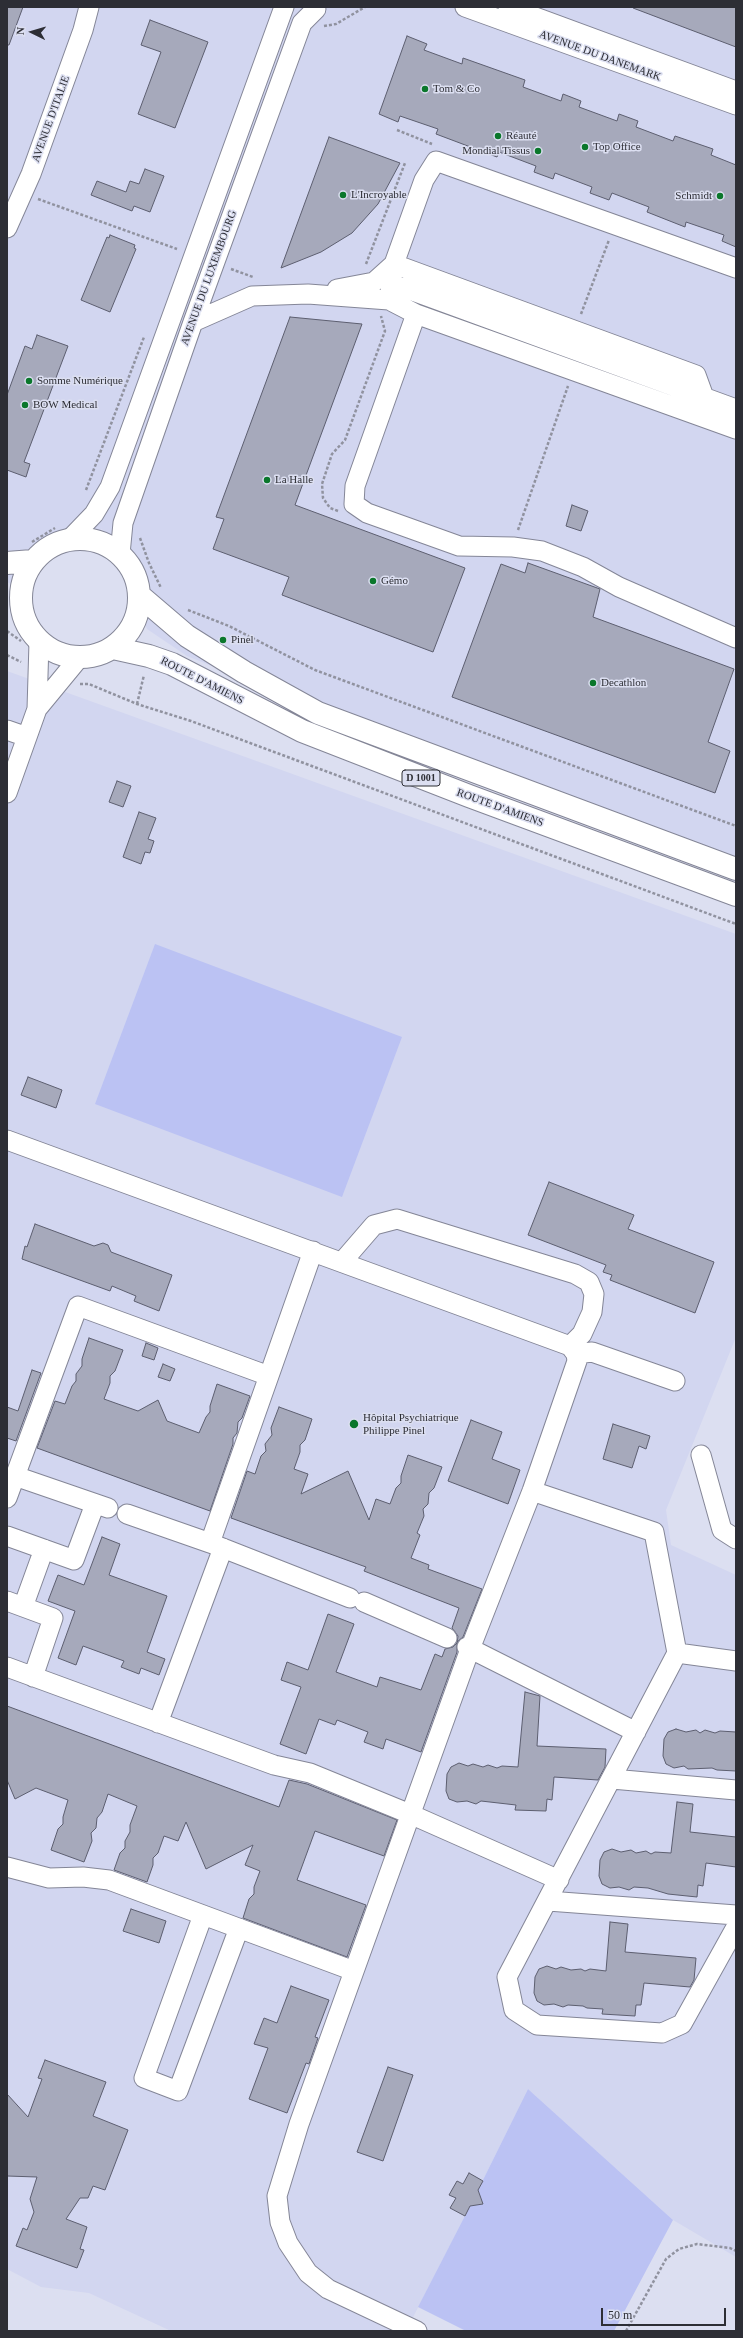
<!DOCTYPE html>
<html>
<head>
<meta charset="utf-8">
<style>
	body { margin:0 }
	#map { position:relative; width:743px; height:2338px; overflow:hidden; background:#dcdff1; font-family:"Times New Roman",serif }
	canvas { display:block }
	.frame { position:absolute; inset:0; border:8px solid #2d2e35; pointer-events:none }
	.north { position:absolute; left:12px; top:12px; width:40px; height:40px; -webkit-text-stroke:3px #dcdff1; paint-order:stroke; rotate:275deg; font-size:11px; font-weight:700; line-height:16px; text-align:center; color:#2d2e35 }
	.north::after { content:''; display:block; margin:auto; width:14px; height:18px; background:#2d2e35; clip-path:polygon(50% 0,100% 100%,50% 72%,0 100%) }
	.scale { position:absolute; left:601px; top:2308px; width:125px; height:18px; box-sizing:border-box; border:2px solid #2d2e35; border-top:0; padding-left:5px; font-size:12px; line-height:14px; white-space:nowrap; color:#2d2e35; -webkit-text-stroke:3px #dcdff1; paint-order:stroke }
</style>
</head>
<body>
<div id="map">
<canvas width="743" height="2338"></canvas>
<div class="frame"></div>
<div class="north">N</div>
<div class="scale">50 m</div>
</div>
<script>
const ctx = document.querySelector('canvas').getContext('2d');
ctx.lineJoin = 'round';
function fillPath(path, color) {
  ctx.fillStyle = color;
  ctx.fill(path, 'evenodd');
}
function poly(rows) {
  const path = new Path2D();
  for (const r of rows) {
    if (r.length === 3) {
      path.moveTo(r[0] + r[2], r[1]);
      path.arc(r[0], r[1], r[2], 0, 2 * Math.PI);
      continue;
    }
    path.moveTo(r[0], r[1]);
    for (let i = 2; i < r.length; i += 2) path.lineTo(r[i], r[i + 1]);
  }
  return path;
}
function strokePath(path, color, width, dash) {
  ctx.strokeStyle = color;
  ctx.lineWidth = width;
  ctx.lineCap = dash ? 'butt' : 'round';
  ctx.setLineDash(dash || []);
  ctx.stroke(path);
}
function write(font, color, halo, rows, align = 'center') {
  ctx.font = font + ' "Times New Roman",serif';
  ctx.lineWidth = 3;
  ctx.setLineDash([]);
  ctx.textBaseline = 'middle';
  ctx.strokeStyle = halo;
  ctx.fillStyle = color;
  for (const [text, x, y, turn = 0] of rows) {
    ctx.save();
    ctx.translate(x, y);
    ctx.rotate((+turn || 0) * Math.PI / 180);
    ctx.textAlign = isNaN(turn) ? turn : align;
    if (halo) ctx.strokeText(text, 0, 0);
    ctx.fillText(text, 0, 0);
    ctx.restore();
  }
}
fillPath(poly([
	[7,7,736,7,736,874,187,656,147,629,102,529,11,584,7,582],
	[7,671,736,934,736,1337,666,1510,671,1545,736,1575,736,2257,673,2220,528,2089,478,2190,481,2200,479,2205,470,2206,406,2331,171,2331,89,2293,41,2287,7,2269]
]), '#d2d6f0');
fillPath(poly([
	[155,944,402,1037,342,1197,95,1104],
	[528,2089,673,2220,614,2331,466,2331,418,2307,470,2206,481,2200,478,2190]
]), '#bbc2f3');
const building = poly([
	[7,7,23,7,9,45,7,45,7,7],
	[633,7,736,7,736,47,633,8,633,7],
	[150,20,208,42,175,128,138,114,161,52,141,45,150,20],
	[407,36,427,44,424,50,462,64,463,58,525,80,523,87,561,101,563,94,581,101,579,107,617,121,619,114,638,121,636,127,673,141,675,136,713,149,711,155,736,165,736,247,722,241,724,235,686,222,685,227,647,212,649,207,612,193,609,200,590,193,592,187,555,173,553,179,534,172,536,166,499,152,497,157,436,134,438,129,400,116,398,122,379,114,407,36],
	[329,137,400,163,378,204,352,233,321,252,281,268,329,137],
	[145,169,164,176,150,212,134,206,132,211,91,195,97,181,126,192,130,181,139,184,145,169],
	[110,235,135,245,134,248,136,249,110,312,81,300,107,237,109,238,110,235],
	[290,317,362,324,295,505,465,568,433,652,282,595,289,577,213,549,224,519,216,517,290,317],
	[37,335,68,346,24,462,30,464,26,477,7,470,7,395,25,346,32,349,37,335],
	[572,505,588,511,581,531,566,526,572,505],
	[528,563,600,589,593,617,734,669,708,742,730,751,715,793,452,697,501,564,525,573,528,563],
	[117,781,131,786,123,807,109,802,117,781],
	[139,812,156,818,148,839,154,841,150,853,145,852,141,864,123,857,139,812],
	[28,1077,62,1090,56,1108,21,1095,28,1077],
	[549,1182,634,1215,628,1229,714,1262,695,1313,610,1280,612,1275,603,1272,606,1265,528,1235,549,1182],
	[35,1224,94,1246,103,1243,108,1245,111,1252,172,1275,159,1311,134,1301,136,1296,112,1286,110,1291,22,1259,25,1246,27,1247,35,1224],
	[89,1338,123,1350,115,1371,110,1376,110,1383,104,1399,118,1404,138,1411,158,1400,167,1421,199,1433,206,1417,210,1412,210,1406,217,1384,250,1396,242,1418,238,1422,237,1433,233,1438,233,1444,210,1511,37,1448,55,1401,65,1404,72,1386,76,1381,76,1374,82,1366,82,1359,89,1338],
	[146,1343,158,1348,154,1360,142,1356,146,1343],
	[163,1364,175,1369,170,1381,158,1377,163,1364],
	[32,1370,41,1373,16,1441,7,1438,7,1407,18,1411,32,1370],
	[279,1407,312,1419,305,1440,300,1445,300,1452,294,1469,308,1474,301,1494,348,1471,369,1520,376,1499,390,1504,396,1488,401,1483,401,1476,408,1455,442,1467,434,1488,429,1493,428,1504,423,1509,424,1516,417,1533,420,1535,411,1558,429,1565,428,1569,482,1589,463,1637,457,1642,457,1652,421,1752,386,1739,383,1749,364,1742,368,1732,337,1720,335,1725,319,1719,306,1754,280,1744,301,1687,281,1680,287,1662,308,1670,328,1614,354,1624,336,1672,377,1687,380,1677,421,1690,435,1654,442,1657,445,1649,453,1647,457,1643,458,1636,452,1628,459,1608,364,1571,366,1567,231,1518,247,1471,255,1474,261,1456,266,1451,265,1444,272,1435,271,1428,279,1407],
	[471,1420,502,1432,492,1459,520,1470,508,1504,448,1481,471,1420],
	[613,1424,650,1436,646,1449,639,1446,632,1468,603,1459,613,1424],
	[102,1537,120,1544,109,1575,167,1596,147,1652,165,1659,159,1675,141,1668,139,1674,121,1667,124,1661,83,1646,76,1665,58,1658,75,1611,48,1601,58,1575,84,1585,102,1537],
	[525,1692,540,1696,537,1746,606,1749,605,1767,598,1780,554,1777,552,1800,547,1799,546,1811,515,1810,516,1805,481,1801,476,1804,467,1801,457,1802,449,1799,446,1791,447,1774,451,1767,459,1763,468,1766,473,1764,483,1767,488,1765,497,1768,502,1766,518,1767,525,1692],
	[7,1706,279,1807,289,1780,307,1784,397,1820,384,1856,315,1831,297,1880,366,1905,347,1957,243,1918,249,1899,254,1894,254,1887,260,1871,245,1865,253,1845,206,1869,186,1822,178,1841,164,1836,158,1853,153,1858,153,1865,147,1882,114,1870,120,1853,125,1848,125,1841,130,1832,130,1825,137,1806,108,1794,102,1812,97,1818,96,1828,91,1833,92,1841,84,1862,51,1850,58,1829,63,1824,63,1817,68,1800,36,1788,15,1799,7,1780,7,1706],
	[676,1729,686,1732,696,1730,700,1733,705,1730,715,1733,720,1731,736,1732,736,1771,717,1770,712,1768,688,1769,684,1766,674,1768,666,1764,663,1756,664,1739,668,1732,676,1729],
	[677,1802,693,1804,690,1832,736,1837,736,1867,706,1863,703,1886,698,1885,697,1897,668,1894,648,1888,634,1887,629,1890,619,1887,610,1888,602,1884,599,1876,600,1860,604,1852,612,1849,621,1852,631,1850,636,1853,646,1851,651,1854,655,1852,671,1853,677,1802],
	[131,1909,166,1921,159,1943,123,1931,131,1909],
	[610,1922,628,1924,625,1952,696,1958,694,1980,690,1987,644,1983,641,2005,636,2005,635,2016,602,2014,603,2009,587,2008,583,2006,568,2005,563,2007,554,2004,544,2005,537,2001,534,1993,535,1977,539,1969,547,1966,556,1969,561,1967,571,1970,581,1969,585,1971,590,1969,606,1971,610,1922],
	[291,1986,329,2000,315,2037,318,2038,309,2064,306,2063,287,2113,249,2099,268,2048,254,2044,264,2018,277,2023,291,1986],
	[45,2060,106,2082,93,2116,128,2130,105,2190,93,2186,88,2198,80,2198,66,2219,87,2227,80,2249,84,2250,77,2268,16,2246,23,2228,27,2230,34,2212,30,2199,37,2177,7,2176,7,2094,28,2117,42,2079,38,2078,45,2060],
	[388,2067,413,2075,383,2161,357,2152,388,2067],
	[469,2173,483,2181,478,2190,483,2204,470,2206,465,2216,450,2208,456,2198,449,2195,457,2181,463,2184,469,2173]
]);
fillPath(building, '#a6a9bb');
strokePath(building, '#5d5f70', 1);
const minor = poly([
	[465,7,736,105],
	[508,7,736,91],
	[7,228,31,174,83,30,89,7],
	[394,264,696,375,704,397],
	[736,268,436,161,424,180,394,264,389,300,416,314,736,429],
	[337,289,374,282,394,264],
	[416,314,355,486,354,504,367,513,459,546,513,547,542,551,583,567,619,587,736,638],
	[193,322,252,296,308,294,389,300,402,287,736,409],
	[69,540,94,514,110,487,284,7],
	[120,554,123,523,193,322,302,23,316,9],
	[37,709,39,642],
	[7,730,27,737],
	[7,793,37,709,79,658],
	[7,1140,570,1346,576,1354,577,1361,532,1491,470,1649,299,2124,277,2196,280,2222,288,2243,308,2273,328,2289,417,2331],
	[342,1262,374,1225,397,1219,575,1274,589,1282,594,1294,592,1312,582,1334,570,1346],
	[576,1354,592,1352,675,1381],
	[701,1455,722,1530,736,1539],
	[7,1479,15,1476,108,1508],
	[532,1491,654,1532,677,1653,507,1977,514,2010,537,2025,662,2033,682,2024,736,1927],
	[7,1498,78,1306,269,1376],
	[127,1514,210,1543,350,1598],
	[7,1536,74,1560,95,1504],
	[210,1543,313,1251],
	[7,1601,53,1618,33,1677],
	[364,1602,447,1638],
	[23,1607,44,1549],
	[467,1647,636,1732],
	[677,1653,736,1661],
	[7,1667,274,1765,310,1773,410,1814,559,1880],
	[158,1723,223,1548],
	[612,1779,736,1790],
	[7,1867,49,1878,83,1877,109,1880,354,1971],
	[548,1901,736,1915],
	[203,1915,144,2078,178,2091,239,1928]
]);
const major = poly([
	[80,598,59],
	[7,563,33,561],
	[139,595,187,636,244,672,318,713,736,869],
	[113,648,149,656,172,664,302,731,469,796,736,895]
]);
strokePath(minor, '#848697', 21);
strokePath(major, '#848697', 24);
strokePath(poly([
	[324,26,336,24,365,7],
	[397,130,432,144],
	[38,199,177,249],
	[366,264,405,163],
	[231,269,253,277],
	[581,314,609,240],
	[86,490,144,337],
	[338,511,330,508,323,498,322,484,332,454,345,440,385,331,381,316],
	[518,530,568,386],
	[140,538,149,563,161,588],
	[32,542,55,528],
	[188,610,229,626,315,670,736,826],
	[7,631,21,641],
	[7,655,21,662],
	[80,684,89,684,137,704,191,721,736,924],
	[137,704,144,675],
	[626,2331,666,2259,679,2249,697,2244,730,2248,736,2251]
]), '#90929f', 2.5, [3, 2]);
strokePath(minor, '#fff', 19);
strokePath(major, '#fff', 22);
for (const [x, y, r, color] of [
	[425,89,4,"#0a772b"],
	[498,136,4,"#0a772b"],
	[585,147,4,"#0a772b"],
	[538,151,4,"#0a772b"],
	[343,195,4,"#0a772b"],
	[720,196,4,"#0a772b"],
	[29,381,4,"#0a772b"],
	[25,405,4,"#0a772b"],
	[267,480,4,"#0a772b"],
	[373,581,4,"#0a772b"],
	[223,640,4,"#0a772b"],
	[593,683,4,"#0a772b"],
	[354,1424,5,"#0a772b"]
]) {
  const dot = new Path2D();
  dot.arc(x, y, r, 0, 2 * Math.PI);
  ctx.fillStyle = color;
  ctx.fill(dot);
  strokePath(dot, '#dcdff1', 1.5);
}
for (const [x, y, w] of [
	[421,778,38]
]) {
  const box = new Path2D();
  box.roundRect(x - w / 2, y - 8, w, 16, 3);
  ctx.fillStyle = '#dcdff1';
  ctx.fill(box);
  strokePath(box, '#2d2e35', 1);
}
write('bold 10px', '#2d2e35', null, [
	["D 1001",421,778]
]);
write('11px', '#2d2e35', '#dcdff1', [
	["AVENUE DU DANEMARK",600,56,20],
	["AVENUE D'ITALIE",51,119,-70],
	["AVENUE DU LUXEMBOURG",209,278,-70],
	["ROUTE D'AMIENS",202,681,27],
	["ROUTE D'AMIENS",500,808,20]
]);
write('11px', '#2d2e35', '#dcdff1', [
	["Tom & Co",433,89],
	["Réauté",506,136],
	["Top Office",593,147],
	["Mondial Tissus",530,151,"right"],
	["L'Incroyable",351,195],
	["Schmidt",712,196,"right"],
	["Somme Numérique",37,381],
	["BOW Medical",33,405],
	["La Halle",275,480],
	["Gémo",381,581],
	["Pinel",231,640],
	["Decathlon",601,683],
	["Hôpital Psychiatrique",363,1418],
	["Philippe Pinel",363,1431]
], 'left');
</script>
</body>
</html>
